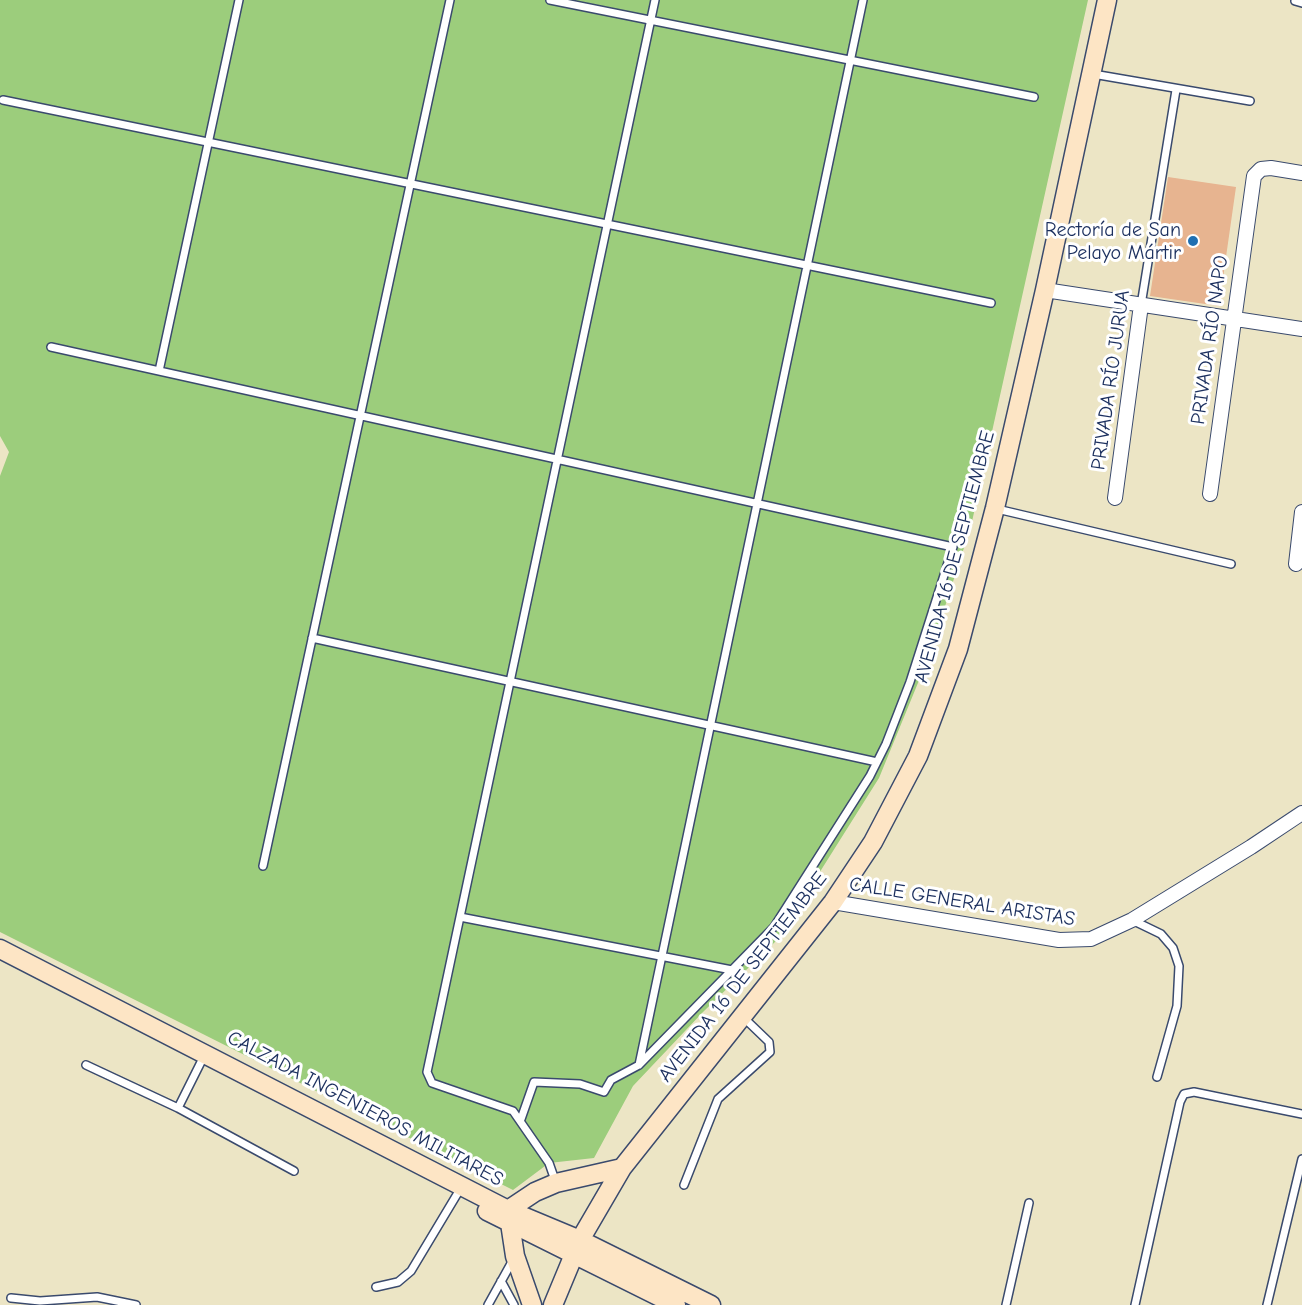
<!DOCTYPE html>
<html>
<head>
<meta charset="utf-8">
<style>
	body { margin:0 }
	canvas { display:block; background:#ece5c5 }
</style>
</head>
<body>
<canvas width="1302" height="1305"></canvas>
<script>
const ctx = document.querySelector('canvas').getContext('2d');
ctx.lineJoin = 'round';
function fillPath(path, color) {
  ctx.fillStyle = color;
  ctx.fill(path, 'evenodd');
}
function poly(rows) {
  const path = new Path2D();
  for (const r of rows) {
    path.moveTo(r[0], r[1]);
    for (let i = 2; i < r.length; i += 2) path.lineTo(r[i], r[i + 1]);
  }
  return path;
}
function strokePath(path, color, width, dash) {
  ctx.strokeStyle = color;
  ctx.lineWidth = width;
  ctx.lineCap = dash ? 'butt' : 'round';
  ctx.setLineDash(dash || []);
  ctx.stroke(path);
}
function write(font, color, halo, rows, align = 'center') {
  ctx.font = font + ' "Comic Neue",sans-serif';
  ctx.lineWidth = 6;
  ctx.setLineDash([]);
  ctx.textBaseline = 'middle';
  ctx.strokeStyle = halo;
  ctx.fillStyle = color;
  for (const [text, x, y, turn = 0] of rows) {
    ctx.save();
    ctx.translate(x, y);
    ctx.rotate((+turn || 0) * Math.PI / 180);
    ctx.textAlign = isNaN(turn) ? turn : align;
    if (halo) ctx.strokeText(text, 0, 0);
    ctx.fillText(text, 0, 0);
    ctx.restore();
  }
}
fillPath(poly([
	[0,0,1088,0,971,526,929,656,879,778,777,940,703,1012,633,1086,594,1158,549,1163,513,1190,0,932,0,476,9,452,0,436]
]), '#9ccd7c');
fillPath(poly([
	[1168,177,1236,187,1219,306,1150,296]
]), '#e7b490');
const service = poly([
	[550,0,1034,97],
	[1295,1,1302,3],
	[1093,74,1250,101],
	[3,100,991,303],
	[1141,305,1176,90],
	[51,347,953,547,910,682,886,744,870,776,774,927,639,1065,611,1080,604,1092,580,1084,534,1082,521,1119],
	[159,371,239,0],
	[997,509,1231,564],
	[312,638,877,762],
	[263,866,450,0],
	[460,917,732,970],
	[1132,920,1161,934,1173,948,1179,966,1177,1006,1157,1077],
	[86,1065,178,1108,205,1054],
	[639,1065,863,0],
	[178,1108,294,1171],
	[556,1183,549,1163,513,1111,432,1083,427,1072,655,0],
	[684,1185,718,1099,770,1052,769,1042,743,1017],
	[501,1281,514,1305],
	[376,1287,398,1282,411,1271,462,1186],
	[11,1298,40,1301,97,1297,136,1305],
	[488,1305,513,1260],
	[1006,1305,1029,1203],
	[1135,1305,1180,1102,1184,1094,1194,1092,1302,1114],
	[1267,1305,1302,1159]
]);
const minor = poly([
	[1045,290,1302,329],
	[1210,494,1254,176,1261,169,1271,168,1302,173],
	[1115,498,1141,305],
	[1296,564,1302,512],
	[833,902,1059,940,1091,939,1132,920,1251,847,1302,813]
]);
const secondary = poly([
	[0,949,508,1210,580,1240,711,1305],
	[487,1211,676,1305],
	[532,1305,515,1256,508,1210,535,1192,556,1183,622,1168],
	[553,1305,580,1240,622,1168,833,902,873,842,918,756,958,649,995,508,1045,290,1107,0]
]);
strokePath(service, '#3a4a6d', 10);
strokePath(minor, '#3a4a6d', 16);
strokePath(secondary, '#3a4a6d', 21);
strokePath(service, '#fff', 7);
strokePath(minor, '#fff', 14);
strokePath(secondary, '#fde5c5', 18);
for (const [x, y, r, color] of [
	[1193,241,6,"#1f6fb2"]
]) {
  const dot = new Path2D();
  dot.arc(x, y, r, 0, 2 * Math.PI);
  ctx.fillStyle = color;
  ctx.fill(dot);
  strokePath(dot, '#fff', 2);
}
write('20px', '#1b2f5e', '#fff', [
	["Rectoría de San",1181,230],
	["Pelayo Mártir",1181,253]
], 'right');
write('20px', '#1b2f5e', '#fff', [
	["PRIVADA RÍO NAPO",1210,340,-82],
	["PRIVADA RÍO JURUA",1111,380,-82],
	["AVENIDA 16 DE SEPTIEMBRE",955,557,-75],
	["CALLE GENERAL ARISTAS",962,902,9],
	["AVENIDA 16 DE SEPTIEMBRE",743,977,-52],
	["CALZADA INGENIEROS MILITARES",365,1109,28]
]);
</script>
</body>
</html>
